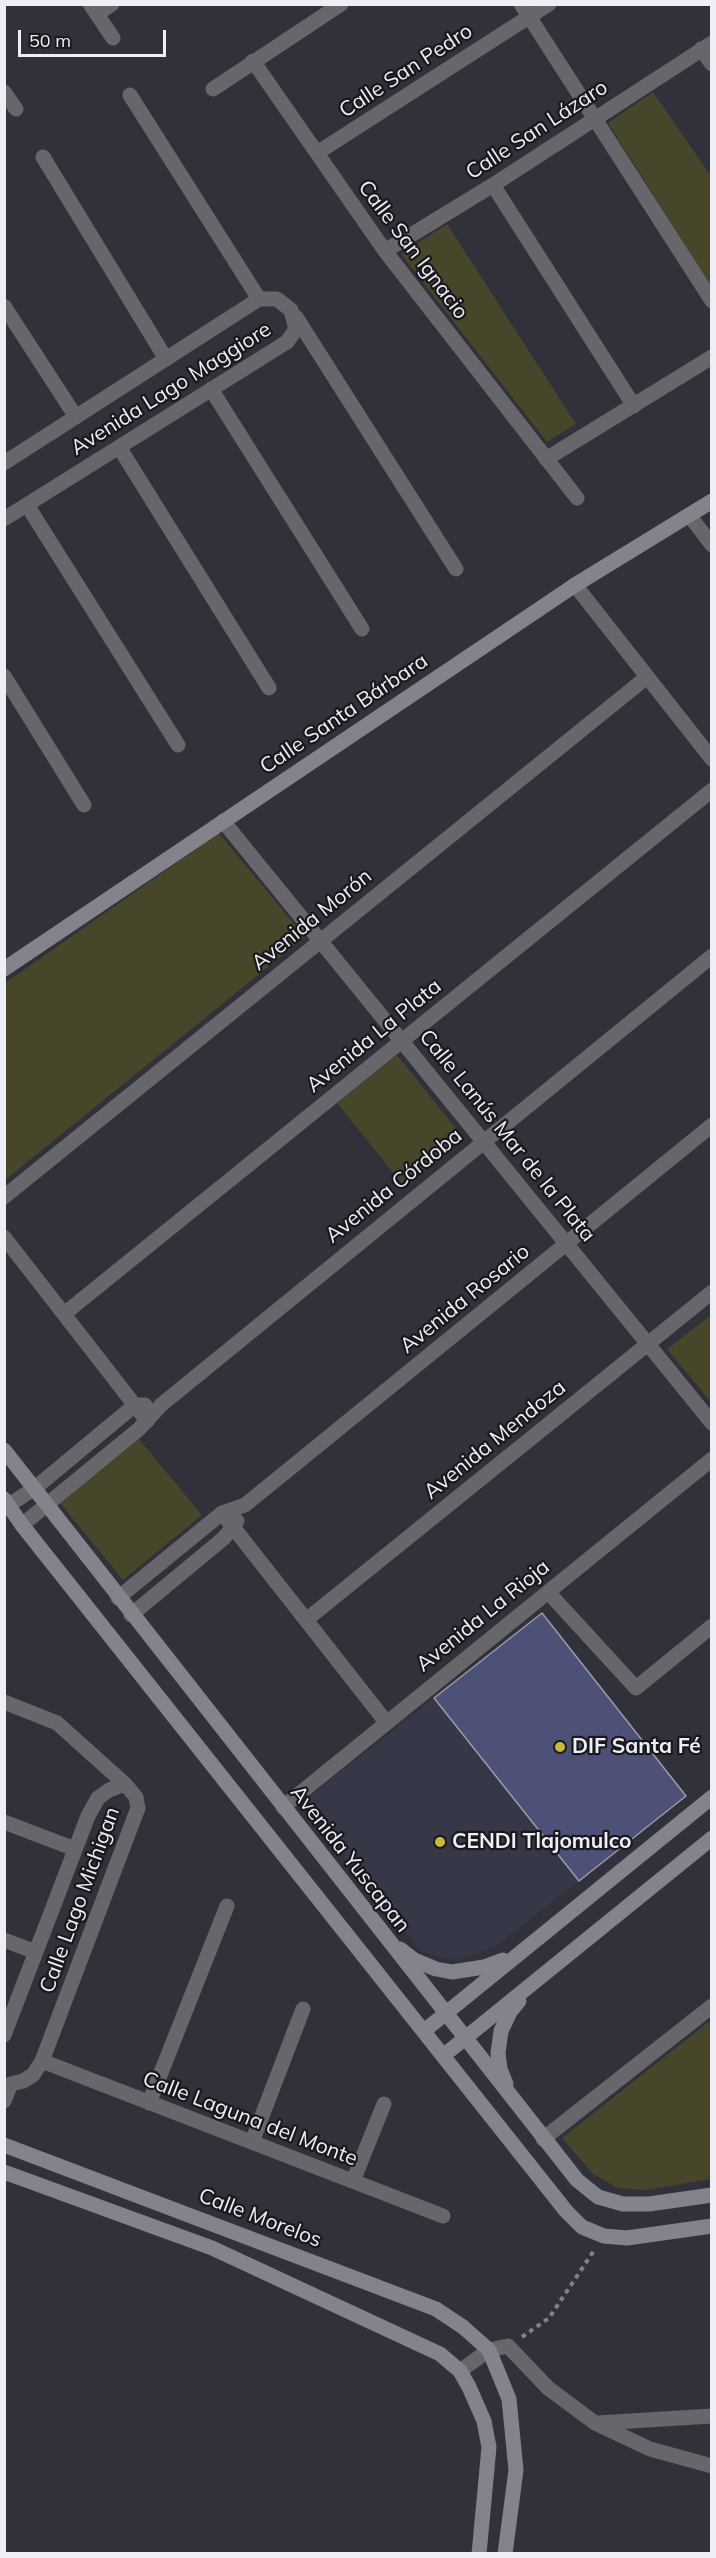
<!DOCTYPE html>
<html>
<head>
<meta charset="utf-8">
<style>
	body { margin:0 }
	#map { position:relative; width:716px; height:2558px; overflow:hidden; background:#30313a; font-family:Mulish,sans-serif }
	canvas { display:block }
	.frame { position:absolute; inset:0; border:6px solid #eeeff6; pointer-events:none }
	.scale { position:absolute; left:18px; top:30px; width:148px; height:27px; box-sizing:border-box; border:3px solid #eeeff6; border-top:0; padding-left:8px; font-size:18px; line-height:21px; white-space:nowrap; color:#eeeff6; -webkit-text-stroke:4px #19191d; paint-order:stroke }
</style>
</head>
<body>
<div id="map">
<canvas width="716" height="2558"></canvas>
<div class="frame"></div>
<div class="scale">50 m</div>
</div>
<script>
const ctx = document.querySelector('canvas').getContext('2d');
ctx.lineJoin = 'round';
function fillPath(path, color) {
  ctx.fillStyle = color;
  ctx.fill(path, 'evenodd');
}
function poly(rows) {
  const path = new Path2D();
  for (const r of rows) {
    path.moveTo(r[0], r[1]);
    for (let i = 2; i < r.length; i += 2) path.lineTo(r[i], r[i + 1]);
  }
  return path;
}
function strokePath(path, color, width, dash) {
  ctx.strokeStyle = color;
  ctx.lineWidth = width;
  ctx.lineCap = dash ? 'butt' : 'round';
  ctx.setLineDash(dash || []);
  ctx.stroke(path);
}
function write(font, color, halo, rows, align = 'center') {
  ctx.font = font + ' Mulish,sans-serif';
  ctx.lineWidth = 4.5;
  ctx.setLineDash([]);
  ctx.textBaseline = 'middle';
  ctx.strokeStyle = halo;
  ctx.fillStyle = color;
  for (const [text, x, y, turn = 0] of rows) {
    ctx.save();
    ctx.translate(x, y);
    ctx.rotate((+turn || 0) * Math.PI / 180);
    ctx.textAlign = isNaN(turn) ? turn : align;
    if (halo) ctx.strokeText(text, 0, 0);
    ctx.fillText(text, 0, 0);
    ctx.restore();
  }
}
fillPath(poly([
	[434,1698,579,1881,496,1946,457,1961,422,1952,301,1803]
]), '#363847');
fillPath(poly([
	[653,92,711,176,711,286,608,123],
	[447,224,576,424,547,442,401,254],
	[219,833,305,937,5,1180,5,983],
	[397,1055,463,1137,403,1185,337,1103],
	[711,1315,711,1402,667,1349],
	[139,1439,202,1515,123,1580,60,1503],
	[711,2020,711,2179,646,2190,617,2188,592,2173,562,2138]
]), '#47452a');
const building = poly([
	[542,1613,686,1796,579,1881,434,1698,542,1613]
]);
fillPath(building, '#4d5077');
strokePath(building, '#9a9ca7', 1.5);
strokePath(poly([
	[522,2337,549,2318,595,2249]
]), '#7f8088', 4, [4.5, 4.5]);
strokePath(poly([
	[90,4,113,38],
	[521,4,712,301],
	[97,14,112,4],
	[701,49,712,64],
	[253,61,385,251,577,498],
	[213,89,341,4],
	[4,92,16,109],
	[130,95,259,299],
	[317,153,549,4],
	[43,157,166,359],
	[493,185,634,406],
	[385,251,493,185,712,43],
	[4,306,76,417],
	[296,317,456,569],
	[211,389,362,629],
	[119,447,269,688],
	[546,459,712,357],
	[4,463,259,299,277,299,291,310,296,329,287,342,4,519],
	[27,505,178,745],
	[689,515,712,545],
	[575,585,712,759],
	[4,676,84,805],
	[223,821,712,1423],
	[4,1197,647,677],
	[4,1237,147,1421],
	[64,1314,712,790],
	[9,1505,35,1488,135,1405,145,1405],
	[222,1513,386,1722],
	[22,1525,139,1429,161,1405,712,956],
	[548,1592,636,1688,712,1626],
	[118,1598,222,1513,245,1505,712,1125],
	[131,1615,224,1538,237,1521],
	[306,1620,712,1292],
	[4,1702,57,1723,125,1784,136,1797,138,1808,42,2061,33,2075,23,2081,11,2084],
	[283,1807,712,1459],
	[4,1822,75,1849],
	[4,1940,36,1952],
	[4,2035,88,1816,98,1798,109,1790,125,1784],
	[42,2061,443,2216],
	[4,2101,11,2084],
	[149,2103,227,1906],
	[543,2139,712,2006],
	[252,2142,303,2009],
	[353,2181,384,2104],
	[460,2371,489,2350,508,2346,548,2388,595,2423,650,2449,712,2466],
	[598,2423,712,2416]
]), '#66666b', 15);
strokePath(poly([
	[4,969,575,585,712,501],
	[4,1450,577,2180,598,2197,623,2204,649,2204,712,2195],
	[4,1499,22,1525,566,2211,582,2227,604,2236,627,2238,712,2226],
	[400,1949,414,1960,436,1969,452,1972,484,1967,503,1960],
	[424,2031,712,1797],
	[443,2056,712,1838],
	[506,2084,500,2069,498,2053,501,2031,510,2012,519,2001],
	[4,2145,436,2309,463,2327,489,2350,509,2399,516,2470,505,2554],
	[4,2172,212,2248,440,2354,460,2371,469,2387,484,2421,489,2447,479,2554]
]), '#82838b', 15);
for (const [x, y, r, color] of [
	[560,1747,6,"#c7bb3c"],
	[440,1842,6,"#c7bb3c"]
]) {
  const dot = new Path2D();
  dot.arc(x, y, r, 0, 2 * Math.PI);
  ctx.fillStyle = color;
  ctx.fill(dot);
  strokePath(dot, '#19191d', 2);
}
write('21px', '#eeeff6', '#19191d', [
	["Calle San Pedro",406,71,-33],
	["Calle San Lázaro",537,130,-33],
	["Calle San Ignacio",413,250,53],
	["Avenida Lago Maggiore",171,389,-32],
	["Calle Santa Bárbara",344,714,-34],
	["Avenida Morón",312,920,-39],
	["Avenida La Plata",374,1036,-39],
	["Calle Lanús Mar de la Plata",507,1136,51],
	["Avenida Córdoba",394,1186,-39],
	["Avenida Rosario",465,1299,-39],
	["Avenida Mendoza",495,1440,-39],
	["Avenida La Rioja",483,1616,-39],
	["Avenida Yuscapan",350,1859,52],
	["Calle Lago Michigan",80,1900,-70],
	["Calle Laguna del Monte",250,2119,21],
	["Calle Morelos",260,2218,21]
]);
write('bold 21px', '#eeeff6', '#19191d', [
	["DIF Santa Fé",572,1747],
	["CENDI Tlajomulco",452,1842]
], 'left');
</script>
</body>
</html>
